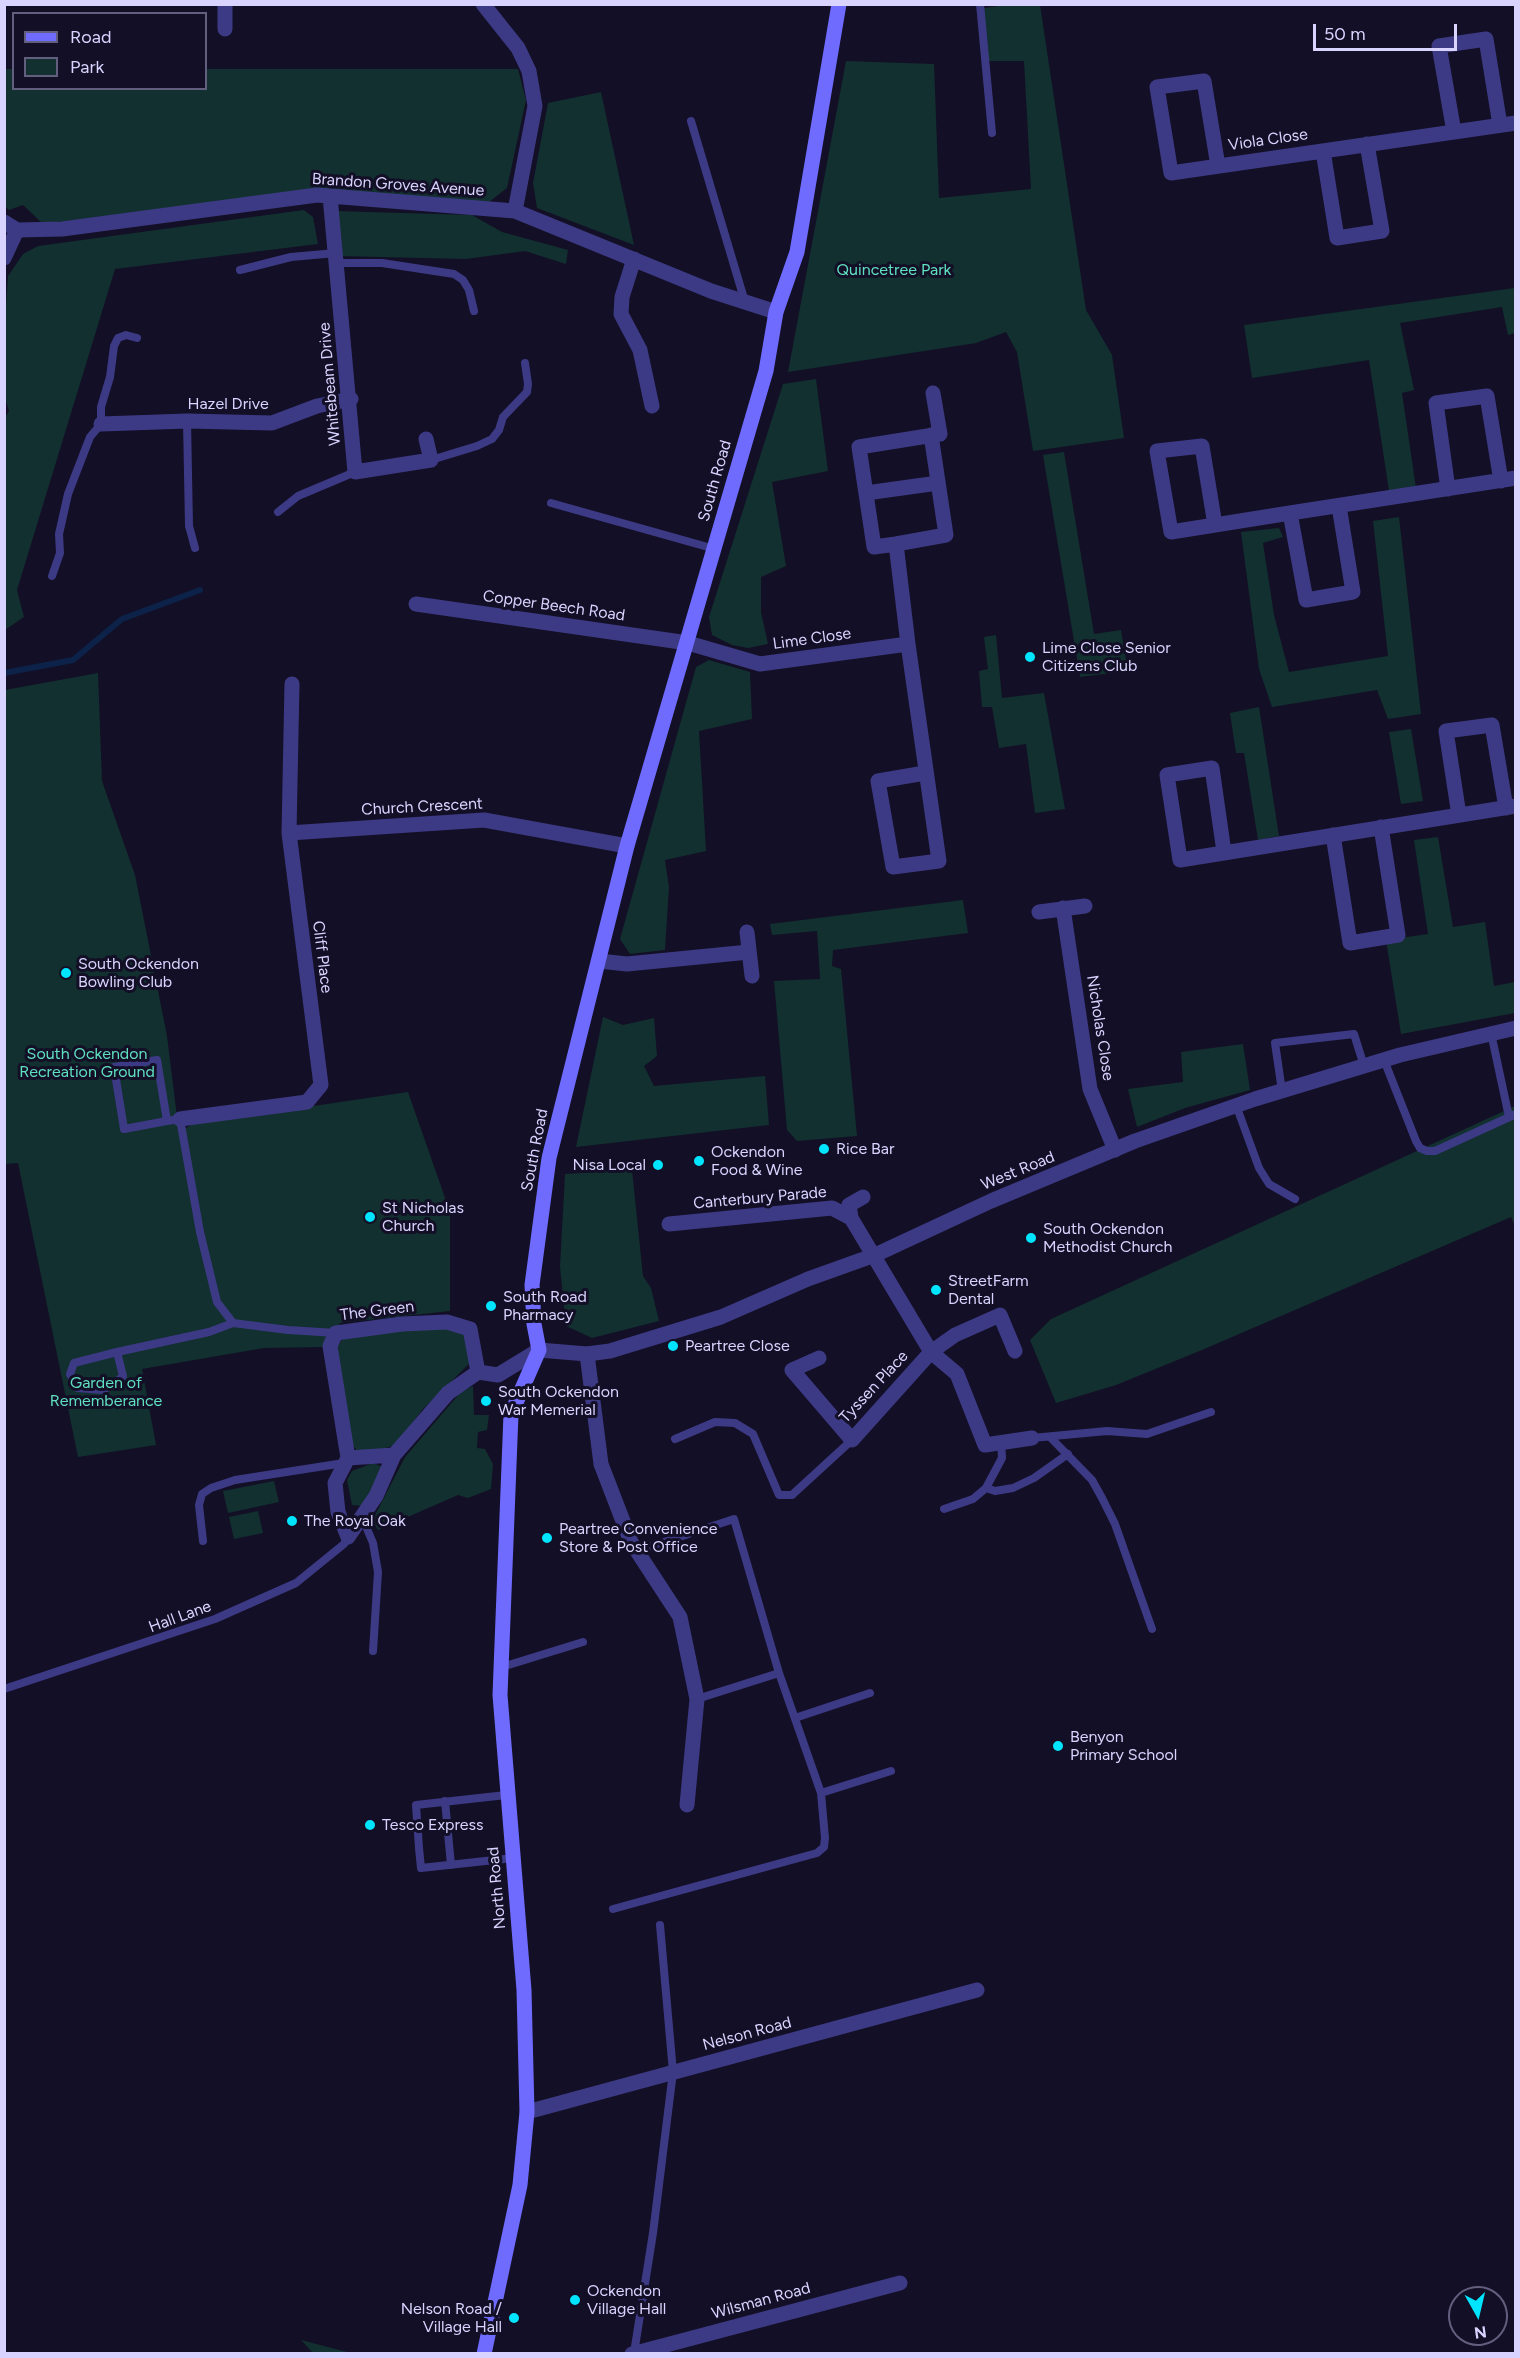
<!DOCTYPE html>
<html>
<head>
<meta charset="utf-8">
<style>
	body { margin:0 }
	#map { position:relative; width:1520px; height:2358px; overflow:hidden; background:#130f26; font-family:Figtree,sans-serif }
	canvas { display:block }
	.frame { position:absolute; inset:0; border:6px solid #d9d4ff; pointer-events:none }
	.legend { position:absolute; left:12px; top:12px; width:195px; height:78px; box-sizing:border-box; background:#130f26; border:2px solid #625e7d; margin:0; padding:8px 10px; list-style:none; font-size:18px; color:#d9d4ff }
	.legend li { display:flex; align-items:center; gap:12px; height:30px }
	.legend b { width:30px; border:2px solid #625e7d }
	.north { position:absolute; left:1448px; top:2286px; width:60px; height:60px; box-sizing:border-box; background:#130f26; border:2px solid #625e7d; border-radius:50%; rotate:172deg; font-size:16px; font-weight:700; line-height:24px; text-align:center; color:#d9d4ff }
	.north::after { content:''; display:block; margin:auto; width:21px; height:27px; background:#00e5ff; clip-path:polygon(50% 0,100% 100%,50% 72%,0 100%) }
	.scale { position:absolute; left:1313px; top:24px; width:144px; height:27px; box-sizing:border-box; border:3px solid #d9d4ff; border-top:0; padding-left:8px; font-size:18px; line-height:21px; white-space:nowrap; color:#d9d4ff; -webkit-text-stroke:4px #130f26; paint-order:stroke }
</style>
</head>
<body>
<div id="map">
<canvas width="1520" height="2358"></canvas>
<div class="frame"></div>
<ul class="legend">
<li><b style="height:8px;background:#6f6bff"></b>Road</li>
<li><b style="height:16px;background:#12302f"></b>Park</li>
</ul>
<div class="north">N</div>
<div class="scale">50 m</div>
</div>
<script>
const ctx = document.querySelector('canvas').getContext('2d');
ctx.lineJoin = 'round';
function fillPath(path, color) {
  ctx.fillStyle = color;
  ctx.fill(path, 'evenodd');
}
function poly(rows) {
  const path = new Path2D();
  for (const r of rows) {
    path.moveTo(r[0], r[1]);
    for (let i = 2; i < r.length; i += 2) path.lineTo(r[i], r[i + 1]);
  }
  return path;
}
function strokePath(path, color, width, dash) {
  ctx.strokeStyle = color;
  ctx.lineWidth = width;
  ctx.lineCap = dash ? 'butt' : 'round';
  ctx.setLineDash(dash || []);
  ctx.stroke(path);
}
function write(font, color, halo, rows, align = 'center') {
  ctx.font = font + ' Figtree,sans-serif';
  ctx.lineWidth = 6;
  ctx.setLineDash([]);
  ctx.textBaseline = 'middle';
  ctx.strokeStyle = halo;
  ctx.fillStyle = color;
  for (const [text, x, y, turn = 0] of rows) {
    ctx.save();
    ctx.translate(x, y);
    ctx.rotate((+turn || 0) * Math.PI / 180);
    ctx.textAlign = isNaN(turn) ? turn : align;
    if (halo) ctx.strokeText(text, 0, 0);
    ctx.fillText(text, 0, 0);
    ctx.restore();
  }
}
fillPath(poly([
	[1004,5,1040,5,1086,310,1112,355,1124,438,1033,451,1017,352,1006,332,976,343,788,372,846,61,934,64,939,198,1031,189,1024,61,985,61,979,9],
	[5,69,13,69,14,88,206,88,206,69,518,69,526,100,507,188,489,202,315,189,43,224,23,205,9,210,5,207],
	[601,92,634,245,537,208,533,183,548,103],
	[304,210,313,217,318,244,115,269,17,590,24,617,5,630,4,419,9,411,5,398,5,319,8,276,23,254,38,246],
	[334,211,472,215,502,232,568,250,566,264,525,251,466,259,337,256],
	[1515,288,1515,333,1508,335,1502,307,1400,323,1414,390,1402,393,1416,488,1389,491,1369,360,1252,378,1244,325],
	[816,379,828,471,772,482,786,566,761,577,761,612,768,644,748,648,732,645,712,635,709,617,783,384],
	[1064,452,1094,634,1121,630,1128,671,1080,677,1043,455],
	[1399,517,1421,714,1388,719,1377,690,1272,707,1259,669,1241,532,1279,528,1283,537,1263,543,1274,615,1289,672,1388,656,1373,521],
	[996,635,1002,698,1044,693,1065,809,1035,813,1026,744,999,748,992,707,982,707,979,671,988,669,984,637],
	[709,660,750,672,752,719,699,731,706,851,665,860,669,887,665,950,630,954,620,939,696,667],
	[98,673,102,781,135,875,167,1036,179,1133,192,1124,408,1092,450,1212,450,1311,340,1323,324,1347,264,1348,142,1369,156,1445,78,1457,18,1163,5,1164,5,690],
	[1259,707,1279,836,1258,840,1244,753,1236,753,1230,713],
	[1411,729,1423,801,1401,804,1389,732],
	[1438,837,1453,927,1485,922,1494,986,1515,982,1515,1013,1401,1034,1386,940,1428,934,1414,840],
	[963,900,968,933,833,950,832,966,841,969,857,1136,797,1141,787,1130,774,981,820,979,817,931,772,935,770,924],
	[603,1017,623,1025,654,1018,657,1056,644,1066,654,1086,765,1076,769,1125,576,1147],
	[1243,1044,1250,1090,1185,1108,1137,1127,1128,1089,1183,1082,1181,1052],
	[1515,1106,1515,1226,1511,1217,1202,1350,1116,1385,1056,1403,1030,1340,1051,1319],
	[632,1170,643,1276,651,1288,659,1321,592,1338,566,1326,560,1267,565,1174],
	[440,1326,465,1335,471,1362,422,1410,396,1445,360,1455,352,1444,336,1349,342,1340,353,1335],
	[473,1386,474,1415,489,1415,487,1430,478,1432,477,1448,485,1449,493,1464,491,1489,468,1498,458,1495,378,1530,372,1521,405,1457,460,1393],
	[373,1463,383,1467,382,1474,362,1506,352,1505,347,1480,352,1471],
	[274,1481,279,1502,228,1513,223,1491],
	[258,1511,263,1533,234,1539,229,1517],
	[301,2340,351,2353,313,2353]
]), '#12302f');
strokePath(poly([
	[4,673,73,660,122,619,200,590]
]), '#0c2248', 6);
strokePath(poly([
	[980,4,992,133],
	[691,121,745,302],
	[337,263,382,263,454,274,463,280,469,290,474,311],
	[240,270,291,257,336,253],
	[187,421,189,526,195,548],
	[431,460,477,446,492,439,499,430,503,417,527,392,528,384,525,363],
	[551,503,715,549],
	[278,512,298,496,355,472],
	[52,576,60,553,59,534,68,494,90,437,101,424,101,407,110,377,114,346,118,338,126,335,137,338],
	[1491,1033,1509,1117],
	[1384,1060,1416,1141,1420,1148,1427,1151,1435,1151,1516,1114],
	[1282,1091,1275,1043,1354,1034,1364,1066],
	[1236,1105,1259,1168,1269,1184,1295,1199],
	[167,1121,124,1129,114,1067,157,1060,167,1121,180,1119,200,1232,217,1302,233,1323],
	[117,1352,123,1376,114,1384,103,1390,77,1388,70,1374,74,1363,117,1352,209,1332,233,1323,288,1330,336,1333],
	[1050,1437,1092,1480,1102,1498,1115,1524,1152,1629],
	[1032,1438,1107,1431,1147,1434,1211,1412],
	[675,1439,715,1422,735,1423,753,1434,779,1495,792,1495,852,1440],
	[986,1488,995,1491,1013,1488,1034,1478,1068,1454],
	[944,1509,973,1499,986,1488,1002,1458,1001,1442],
	[362,1517,373,1543,378,1572,373,1651],
	[203,1541,199,1505,202,1494,211,1488,235,1480,344,1463],
	[502,1667,583,1642],
	[4,1689,215,1619,296,1583,344,1544,348,1537],
	[697,1699,779,1673],
	[795,1718,870,1693],
	[821,1793,891,1771],
	[506,1795,416,1805,419,1848,421,1868,513,1858],
	[445,1801,451,1865],
	[613,1909,817,1853,824,1847,825,1838,821,1793,779,1673,734,1519,637,1551],
	[634,2353,653,2233,673,2072,660,1925]
]), '#3d3a85', 8);
strokePath(poly([
	[225,4,225,29],
	[483,4,518,48,529,71,535,106,515,211],
	[1454,132,1439,46,1486,39,1500,125],
	[1323,151,1337,238,1382,231,1367,144],
	[1218,166,1204,81,1157,87,1171,173,1516,123],
	[330,196,355,472,431,460,426,439],
	[4,222,17,230,62,229,317,195,515,211,711,291,776,312],
	[4,258,17,230],
	[634,259,622,297,621,314,640,350,652,406],
	[101,424,187,421,272,423,317,406,351,399],
	[1448,489,1436,403,1487,396,1501,481],
	[866,493,938,483],
	[1290,513,1306,600,1353,592,1339,506],
	[1215,525,1202,446,1157,451,1171,532,1215,525,1290,513,1516,478],
	[896,544,874,547,859,447,940,434,933,393],
	[416,604,688,643,760,664,908,644,939,861,893,867,878,781,925,773],
	[908,644,896,544,946,535,931,435],
	[1459,815,1446,731,1492,725,1506,808],
	[289,833,484,820,627,846],
	[1333,835,1350,943,1398,935,1381,827],
	[1224,852,1212,768,1167,775,1180,860,1516,806],
	[1063,908,1090,1089,1115,1150],
	[1039,912,1085,906],
	[747,932,752,976],
	[599,961,627,964,749,952],
	[180,1119,307,1102,321,1085,289,833,292,684],
	[863,1197,849,1205,851,1218,931,1352,957,1374,985,1445,1032,1438],
	[669,1224,832,1208,851,1218],
	[587,1354,601,1464,631,1542,680,1617,697,1699,687,1805],
	[819,1358,792,1370,852,1440,931,1352,955,1335,1000,1315,1015,1351],
	[394,1455,348,1458,335,1483,338,1512,348,1537,376,1496,394,1455,448,1393,478,1372,498,1375,539,1350],
	[348,1458,330,1346,336,1333,402,1324,447,1322,470,1329,478,1372],
	[527,2112,977,1990],
	[632,2354,900,2283]
]), '#3d3a85', 15);
strokePath(poly([
	[539,1350,587,1354,610,1351,721,1317,808,1279,875,1255,991,1201,1135,1141,1255,1099,1400,1055,1516,1028]
]), '#3d3a85', 15);
strokePath(poly([
	[484,2354,520,2185,527,2112,524,1990,500,1695,511,1414,539,1350,534,1324,532,1285,549,1158,627,846,766,371,776,312,797,252,839,4]
]), '#6f6bff', 15);
for (const [x, y, r, color] of [
	[1030,657,6,"#00e5ff"],
	[66,973,6,"#00e5ff"],
	[824,1149,6,"#00e5ff"],
	[699,1161,6,"#00e5ff"],
	[658,1165,6,"#00e5ff"],
	[370,1217,6,"#00e5ff"],
	[1031,1238,6,"#00e5ff"],
	[936,1290,6,"#00e5ff"],
	[491,1306,6,"#00e5ff"],
	[673,1346,6,"#00e5ff"],
	[486,1401,6,"#00e5ff"],
	[292,1521,6,"#00e5ff"],
	[547,1538,6,"#00e5ff"],
	[1058,1746,6,"#00e5ff"],
	[370,1825,6,"#00e5ff"],
	[575,2300,6,"#00e5ff"],
	[514,2318,6,"#00e5ff"]
]) {
  const dot = new Path2D();
  dot.arc(x, y, r, 0, 2 * Math.PI);
  ctx.fillStyle = color;
  ctx.fill(dot);
  strokePath(dot, '#130f26', 2);
}
write('16px', '#d9d4ff', '#130f26', [
	["Viola Close",1268,140,-8],
	["Brandon Groves Avenue",398,185,4],
	["Whitebeam Drive",330,384,-95],
	["Hazel Drive",228,404],
	["South Road",715,481,-74],
	["Copper Beech Road",554,606,8],
	["Lime Close",812,639,-8],
	["Church Crescent",422,807,-3],
	["Cliff Place",322,957,83],
	["Nicholas Close",1100,1028,81],
	["South Road",535,1150,-79],
	["West Road",1018,1171,-22],
	["Canterbury Parade",760,1198,-5],
	["The Green",377,1311,-7],
	["Tyssen Place",874,1387,-47],
	["Hall Lane",180,1617,-20],
	["North Road",497,1888,-95],
	["Nelson Road",747,2034,-15],
	["Wilsman Road",761,2301,-15]
]);
write('16px', '#5fe0c0', '#130f26', [
	["Quincetree Park",894,270],
	["South Ockendon",87,1054],
	["Recreation Ground",87,1072],
	["Garden of",106,1383],
	["Rememberance",106,1401]
]);
write('16px', '#d9d4ff', '#130f26', [
	["Lime Close Senior",1042,648],
	["Citizens Club",1042,666],
	["South Ockendon",78,964],
	["Bowling Club",78,982],
	["Rice Bar",836,1149],
	["Ockendon",711,1152],
	["Food & Wine",711,1170],
	["Nisa Local",646,1165,"right"],
	["St Nicholas",382,1208],
	["Church",382,1226],
	["South Ockendon",1043,1229],
	["Methodist Church",1043,1247],
	["StreetFarm",948,1281],
	["Dental",948,1299],
	["South Road",503,1297],
	["Pharmacy",503,1315],
	["Peartree Close",685,1346],
	["South Ockendon",498,1392],
	["War Memerial",498,1410],
	["The Royal Oak",304,1521],
	["Peartree Convenience",559,1529],
	["Store & Post Office",559,1547],
	["Benyon",1070,1737],
	["Primary School",1070,1755],
	["Tesco Express",382,1825],
	["Ockendon",587,2291],
	["Village Hall",587,2309],
	["Nelson Road /",502,2309,"right"],
	["Village Hall",502,2327,"right"]
], 'left');
</script>
</body>
</html>
